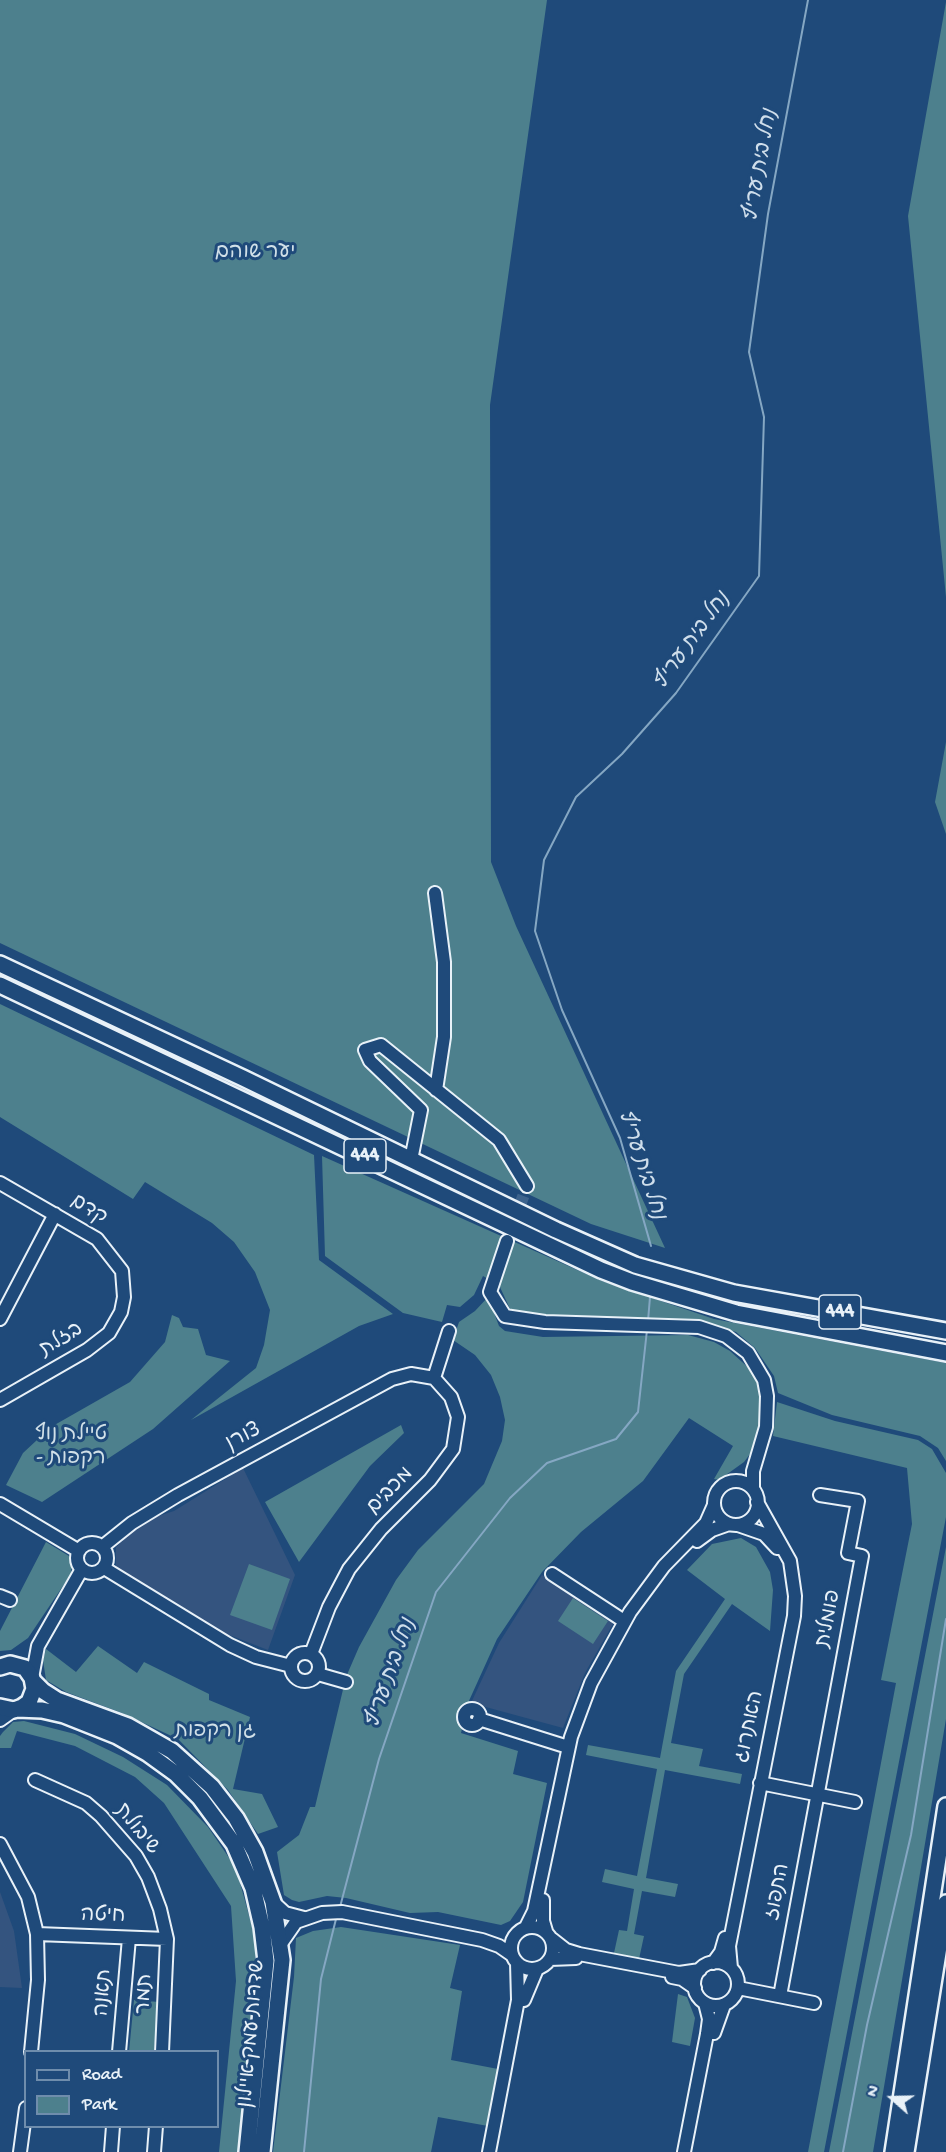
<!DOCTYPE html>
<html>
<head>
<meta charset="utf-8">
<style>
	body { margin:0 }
	#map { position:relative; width:946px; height:2152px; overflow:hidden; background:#1f4a7a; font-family:"Gochi Hand",sans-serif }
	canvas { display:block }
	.legend { position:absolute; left:24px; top:2050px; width:195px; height:78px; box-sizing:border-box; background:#1f4a7a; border:2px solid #6f8dac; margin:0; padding:8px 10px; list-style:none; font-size:18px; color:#e8f1f8 }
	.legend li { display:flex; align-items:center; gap:12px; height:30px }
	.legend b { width:30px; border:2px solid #6f8dac }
	.north { position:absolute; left:862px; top:2068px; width:60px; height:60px; -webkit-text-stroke:4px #1f4a7a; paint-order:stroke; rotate:290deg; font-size:16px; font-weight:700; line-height:24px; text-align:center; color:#e8f1f8 }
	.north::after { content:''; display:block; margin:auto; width:21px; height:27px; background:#e8f1f8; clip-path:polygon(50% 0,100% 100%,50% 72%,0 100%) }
</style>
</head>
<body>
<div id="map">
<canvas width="946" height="2152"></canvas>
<ul class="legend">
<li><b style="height:8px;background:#1f4a7a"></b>Road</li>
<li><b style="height:16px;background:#4d808d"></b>Park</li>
</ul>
<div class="north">N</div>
</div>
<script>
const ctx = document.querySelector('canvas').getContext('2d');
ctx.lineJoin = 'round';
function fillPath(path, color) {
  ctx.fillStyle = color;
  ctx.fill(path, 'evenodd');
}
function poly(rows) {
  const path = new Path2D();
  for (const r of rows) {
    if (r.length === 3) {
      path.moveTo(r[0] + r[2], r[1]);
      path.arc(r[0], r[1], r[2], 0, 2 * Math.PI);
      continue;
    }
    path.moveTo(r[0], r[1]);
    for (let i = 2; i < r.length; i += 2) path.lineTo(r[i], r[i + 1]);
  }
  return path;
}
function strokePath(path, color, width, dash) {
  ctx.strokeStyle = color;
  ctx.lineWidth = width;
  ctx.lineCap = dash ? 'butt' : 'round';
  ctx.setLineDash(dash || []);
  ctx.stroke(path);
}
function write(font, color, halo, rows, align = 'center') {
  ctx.font = font + ' "Gochi Hand","Playpen Sans Hebrew",sans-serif';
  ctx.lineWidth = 6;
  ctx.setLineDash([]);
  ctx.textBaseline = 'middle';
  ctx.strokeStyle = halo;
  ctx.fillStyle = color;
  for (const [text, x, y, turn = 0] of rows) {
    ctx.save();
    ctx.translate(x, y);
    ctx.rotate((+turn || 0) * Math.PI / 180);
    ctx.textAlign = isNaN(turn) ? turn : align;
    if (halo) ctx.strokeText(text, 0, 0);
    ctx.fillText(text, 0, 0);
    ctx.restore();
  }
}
fillPath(poly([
	[243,1468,295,1575,268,1650,214,1629,116,1568,116,1547,143,1521,174,1511],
	[542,1575,614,1622,585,1673,563,1728,471,1703,499,1643],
	[0,1892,14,1931,22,1988,0,1987]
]), '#34547f');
fillPath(poly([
	[0,0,547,0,490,405,491,862,516,926,665,1248,591,1224,0,943],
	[946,2,946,597,908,216],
	[946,742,946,834,935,802],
	[0,1004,314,1155,319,1260,393,1314,359,1326,191,1420,256,1368,264,1345,270,1310,255,1272,234,1242,212,1223,145,1182,133,1199,0,1117],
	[322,1156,602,1281,714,1319,946,1363,946,1461,938,1448,920,1436,832,1415,778,1393,774,1376,755,1348,736,1332,695,1320,526,1320,511,1311,499,1285,483,1276,474,1295,460,1307,447,1305,442,1322,403,1313,325,1256],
	[488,1297,499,1326,505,1331,543,1337,688,1335,714,1342,730,1351,752,1371,759,1383,764,1409,759,1436,753,1450,744,1462,719,1480,714,1479,733,1446,689,1418,643,1481,581,1532,542,1572,497,1639,468,1703,461,1733,518,1751,513,1774,547,1783,523,1902,510,1921,501,1925,438,1912,410,1913,346,1898,327,1896,299,1902,292,1900,284,1895,277,1852,299,1835,310,1807,315,1807,346,1677,359,1647,396,1580,418,1550,484,1484,502,1441,505,1420,500,1397,491,1375,475,1355,453,1340,459,1322,475,1311],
	[172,1315,179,1318,183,1327,198,1329,206,1355,230,1361,153,1429,42,1502,6,1485,23,1453,51,1427,130,1382,165,1342],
	[777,1402,835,1421,918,1440,932,1449,946,1473,946,1517,824,2152,808,2152,896,1683,881,1680,912,1524,907,1468,773,1436],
	[401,1425,404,1433,370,1466,299,1562,265,1502],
	[741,1538,756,1547,770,1572,773,1590,770,1631,732,1604,684,1674,671,1743,703,1749,699,1766,742,1774,740,1784,665,1770,646,1878,678,1884,675,1897,642,1891,634,1934,644,1936,639,1959,614,1953,619,1930,627,1931,634,1889,602,1882,605,1869,637,1876,657,1769,586,1755,588,1745,660,1758,676,1671,725,1599,687,1570,712,1544],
	[46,1542,69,1556,72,1561,71,1574,28,1638,11,1650,0,1651,0,1631],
	[946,1547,946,1719,873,2152,829,2152],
	[249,1564,290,1579,272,1630,230,1615],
	[573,1598,608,1621,593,1644,558,1621],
	[98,1646,137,1673,144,1662,209,1694,209,1700,250,1717,233,1789,262,1794,278,1827,258,1834,228,1790,178,1739,122,1713,66,1692,46,1680,43,1660,46,1649,76,1672],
	[24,1721,75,1734,123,1757,167,1785,208,1827,236,1868,256,1941,255,2009,238,2152,219,2152,236,1981,231,1906,164,1803,135,1777,75,1746,17,1731,11,1748,0,1748,0,1736,3,1732,13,1722],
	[341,1927,460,1945,450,1988,462,1991,451,2060,498,2069,488,2126,438,2117,431,2152,273,2152,294,1977,296,1938,313,1931],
	[678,1994,687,1997,695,2018,690,2046,672,2042],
	[134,2000,159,2002,154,2051,129,2052]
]), '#4d808d');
strokePath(poly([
	[651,1246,620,1138,562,1010,535,931,544,860,576,797,622,754,676,693,759,576,764,417,749,352,768,214,808,0],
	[648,1321,650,1297],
	[340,1907,379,1759,436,1592,510,1498,547,1463,616,1439,638,1412,647,1330],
	[304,2152,321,1979,337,1915],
	[843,2152,867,2025,911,1835,946,1619]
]), '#85a7c3', 2);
strokePath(poly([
	[507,1241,527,1186]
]), '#3d638d', 12, [12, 6]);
const minor = poly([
	[435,893,444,962,444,1037,436,1090],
	[411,1160,421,1110,370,1061,365,1050,381,1045,499,1140,527,1186],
	[0,1183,97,1239,122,1271,124,1297,121,1312,109,1333,87,1350,0,1400],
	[507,1241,490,1292,505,1316,545,1322,699,1327,726,1336,748,1353,764,1380,767,1396,766,1427,753,1471,753,1489],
	[0,1319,55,1214],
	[434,1378,449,1331],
	[736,1503,22],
	[0,1504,79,1551],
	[738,1525,764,1534,777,1548],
	[697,1541,712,1530,729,1524],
	[92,1558,15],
	[102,1547,132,1523,178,1495,392,1379,411,1374,434,1378,451,1397,458,1417,453,1449,430,1480,381,1529,349,1569,329,1607,311,1654],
	[104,1568,230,1645,256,1657,291,1666],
	[552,1574,624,1621],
	[0,1596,10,1600],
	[305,1667,14],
	[318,1674,346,1682],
	[32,1678,38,1646,82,1569],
	[472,1717,8],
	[479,1719,568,1747],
	[0,1720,14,1710],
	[35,1780,86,1803,101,1816,136,1856,148,1877,160,1909,167,1939,162,2052],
	[760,1783,855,1802],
	[0,1844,28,1897,37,1934,38,1980,31,2052],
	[543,1900,543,1921,546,1931],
	[273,1902,285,1913,304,1918],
	[532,1948,21],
	[526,1927,534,1911,571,1737,591,1683,630,1612,664,1566,706,1523,714,1505],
	[37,1934,167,1939],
	[552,1939,566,1950,579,1954,679,1973,700,1970],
	[280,1945,296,1922,322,1913,342,1912,482,1940,499,1946,512,1955],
	[550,1959,576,1958],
	[716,1984,22],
	[713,1963,721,1952,725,1938],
	[731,1968,729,1946,794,1616,795,1596,790,1561,757,1502],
	[672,1977,682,1979,695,1988],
	[738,1988,814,2003],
	[780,1996,862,1556,848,1553,858,1501,820,1495],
	[524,2000,537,1969],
	[714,2033,724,2005],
	[119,2052,129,1938],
	[20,2152,26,2108],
	[111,2152,113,2126],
	[154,2152,156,2126],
	[489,2152,518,2000,517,1963],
	[684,2152,707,2034,709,2019,705,2003]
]);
const major = poly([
	[0,964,243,1078,556,1230,635,1265,734,1293,946,1331],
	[0,985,601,1270,632,1282,736,1313,946,1353],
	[0,1667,10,1664,25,1668,32,1678,34,1689,29,1702,22,1707,14,1710,0,1707],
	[33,1681,43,1691,57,1700,128,1726,172,1751,212,1787,236,1818,255,1852,273,1902,282,1960,262,2152],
	[17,1709,42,1710,64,1715,117,1736,147,1753,176,1774,200,1798,234,1844,253,1888,262,1927,266,1961,247,2152],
	[893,2152,946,1806],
	[906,2152,946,1903]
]);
strokePath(minor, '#e8f1f8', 16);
strokePath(major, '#e8f1f8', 20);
strokePath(minor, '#1f4a7a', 12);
strokePath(major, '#1f4a7a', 15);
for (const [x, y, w] of [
	[365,1156,42],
	[840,1312,42]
]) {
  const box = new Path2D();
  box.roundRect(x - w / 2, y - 17, w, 34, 4.5);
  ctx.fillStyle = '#1f4a7a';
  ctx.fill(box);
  strokePath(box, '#e8f1f8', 1.5);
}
write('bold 20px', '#e8f1f8', null, [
	["444",365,1156],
	["444",840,1312]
]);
write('21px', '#d1e0e8', '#1f4a7a', [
	["יער שוהם",255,254],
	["טיילת נוף",71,1436],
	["- רקפות",71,1460],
	["גן רקפות",215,1733]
]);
write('21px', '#e8f1f8', '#1f4a7a', [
	["קדם",88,1211,33],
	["בזלת",62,1341,-32],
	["צורן",244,1438,-28],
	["מכבים",391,1492,-46],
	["פומלית",830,1619,-79],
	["האתרוג",751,1727,-78],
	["שיבולת",136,1830,51],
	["התפוז",779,1892,-79],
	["חיטה",103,1917,2],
	["תאנה",105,1993,-85],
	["תמר",146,1994,-87],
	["שדרות עמק איילון",253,2034,-85]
]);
write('italic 22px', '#cfdeeb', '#1f4a7a', [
	["נחל בית עריף",762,166,-80],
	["נחל בית עריף",693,642,-54],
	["נחל בית עריף",640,1165,72],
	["נחל בית עריף",392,1674,-71]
]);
</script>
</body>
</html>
